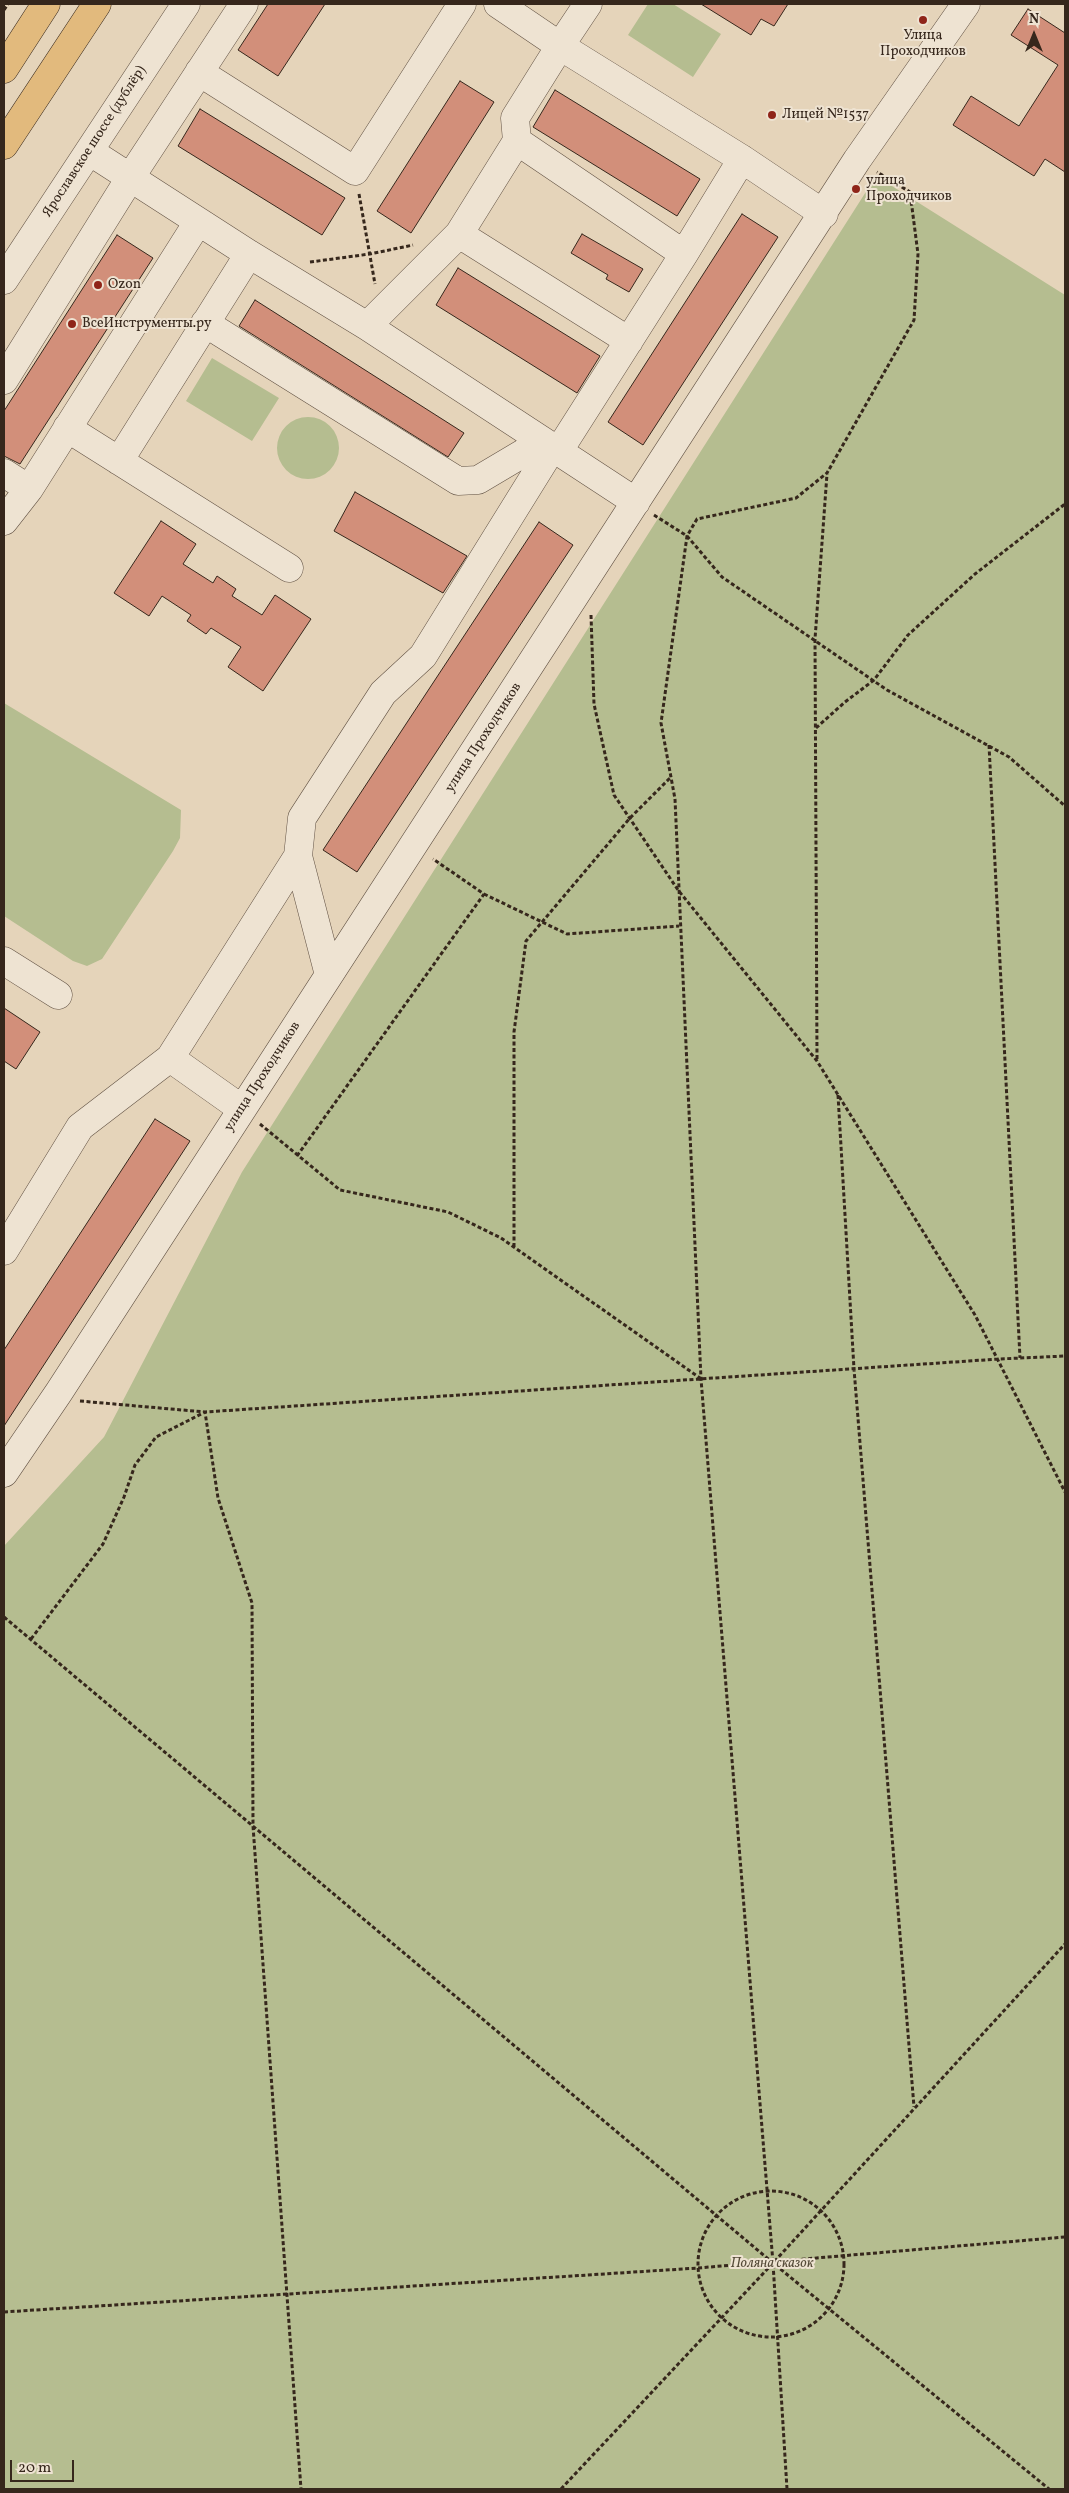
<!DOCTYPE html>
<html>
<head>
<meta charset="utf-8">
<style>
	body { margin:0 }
	#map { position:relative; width:1069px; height:2493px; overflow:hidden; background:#e5d4ba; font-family:Vollkorn,serif }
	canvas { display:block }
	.frame { position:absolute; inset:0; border:5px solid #36271c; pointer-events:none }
	.north { position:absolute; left:1009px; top:10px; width:50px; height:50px; -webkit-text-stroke:4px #eee3d2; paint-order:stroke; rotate:0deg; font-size:14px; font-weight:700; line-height:20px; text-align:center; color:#36271c }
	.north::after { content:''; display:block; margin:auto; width:18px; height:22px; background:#36271c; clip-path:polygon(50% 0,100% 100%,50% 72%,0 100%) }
	.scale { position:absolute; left:10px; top:2460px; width:64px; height:22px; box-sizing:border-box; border:2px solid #36271c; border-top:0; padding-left:6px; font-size:15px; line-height:18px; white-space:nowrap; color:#36271c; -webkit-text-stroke:4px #eee3d2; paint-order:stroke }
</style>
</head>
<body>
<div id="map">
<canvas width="1069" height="2493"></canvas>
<div class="frame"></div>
<div class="north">N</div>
<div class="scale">20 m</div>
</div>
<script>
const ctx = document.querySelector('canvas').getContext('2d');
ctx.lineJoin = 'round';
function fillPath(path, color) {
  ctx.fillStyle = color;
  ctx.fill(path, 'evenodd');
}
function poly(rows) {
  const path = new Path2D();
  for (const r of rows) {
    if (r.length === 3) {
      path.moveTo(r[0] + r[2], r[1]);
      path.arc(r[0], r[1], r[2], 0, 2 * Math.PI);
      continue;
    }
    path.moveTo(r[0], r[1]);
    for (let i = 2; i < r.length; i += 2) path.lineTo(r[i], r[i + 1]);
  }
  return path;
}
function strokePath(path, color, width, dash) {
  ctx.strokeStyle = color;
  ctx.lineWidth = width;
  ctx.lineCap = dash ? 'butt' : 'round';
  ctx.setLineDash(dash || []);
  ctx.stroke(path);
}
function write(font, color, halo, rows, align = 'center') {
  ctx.font = font + ' Vollkorn,serif';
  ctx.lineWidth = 4;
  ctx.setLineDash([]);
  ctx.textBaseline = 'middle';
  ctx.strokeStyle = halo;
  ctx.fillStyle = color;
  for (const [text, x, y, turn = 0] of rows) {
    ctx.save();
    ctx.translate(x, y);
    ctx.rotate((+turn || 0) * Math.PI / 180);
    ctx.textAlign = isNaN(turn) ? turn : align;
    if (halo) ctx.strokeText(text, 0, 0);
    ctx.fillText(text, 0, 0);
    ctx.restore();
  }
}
fillPath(poly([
	[648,4,673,4,721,34,693,77,628,35],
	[876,176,1065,295,1065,2489,4,2489,4,1546,104,1437,242,1172],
	[212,358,279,398,252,441,186,401],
	[308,448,31],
	[4,703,181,810,180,838,173,851,102,959,87,966,73,961,4,916]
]), '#b5bd90');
const building = poly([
	[268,4,325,4,278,76,238,50,268,4],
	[701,4,788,4,774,26,761,19,751,35,701,4],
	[1028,9,1065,33,1065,172,1045,159,1034,176,953,125,971,96,1019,126,1058,65,1011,35,1028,9],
	[460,81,494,102,411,233,377,211,460,81],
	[555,90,700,179,677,216,533,127,555,90],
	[200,109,345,198,322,235,178,146,200,109],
	[742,214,778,237,643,445,608,422,742,214],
	[582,234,643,269,629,292,606,279,608,275,571,253,582,234],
	[117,235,153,258,20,464,4,456,4,411,117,235],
	[458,268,600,356,577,393,436,305,458,268],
	[255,300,464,433,448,457,239,326,255,300],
	[355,492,467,556,443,593,334,531,355,492],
	[161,521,196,544,183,564,213,583,217,576,236,589,232,596,262,615,275,595,311,619,263,691,228,667,241,647,211,628,206,634,187,621,191,615,162,596,149,616,114,593,161,521],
	[539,522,573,545,357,872,323,850,539,522],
	[4,1008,40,1032,16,1069,4,1061,4,1008],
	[155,1119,190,1141,4,1426,4,1350,155,1119]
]);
fillPath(building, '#d28f7a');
strokePath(building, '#36271c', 1);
const minor = poly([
	[588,4,560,46,742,159,824,214],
	[199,72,355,171,462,4],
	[517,141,684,254],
	[89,151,249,254,367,326,636,502],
	[459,234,629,341],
	[4,280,186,4],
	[205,323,458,481,478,480,542,442],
	[367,326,459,234,517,141,515,118,560,46,498,4],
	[4,380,130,178,244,4],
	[67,428,289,568],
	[558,452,684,254,742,159],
	[119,461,249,254],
	[4,473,29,489],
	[4,521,29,489,198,222],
	[298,856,329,975],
	[4,961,58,995],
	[170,1058,242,1109],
	[4,1251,80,1127,170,1058,298,856,302,818,383,693,423,656,552,448],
	[4,1473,59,1392,857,160,966,4]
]);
const major = poly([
	[4,69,46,4],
	[4,145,97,4]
]);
strokePath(minor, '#625244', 29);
strokePath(major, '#36271c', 29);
strokePath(poly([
	[4,10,8,4],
	[359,194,375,284],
	[310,262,370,254,413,245],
	[654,515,687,536,722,577,887,690,1009,757,1065,806],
	[591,615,594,704,614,795,678,890,817,1061,975,1315,1065,1492],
	[816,728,845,702,874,680,908,635,975,574,1065,504],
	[989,745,1020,1358],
	[484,894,567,934,679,926],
	[817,1059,815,639,827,474],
	[838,1095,854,1369,914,2107],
	[260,1124,340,1190,448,1212,501,1238,700,1378],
	[297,1156,484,894,433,859],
	[514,1247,514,1032,526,941,630,818,671,777],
	[80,1401,205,1412,999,1359,1065,1356],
	[4,1617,773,2263,1049,2489],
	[31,1639,103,1544,124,1497,135,1465,156,1437,205,1412,218,1498,252,1603,253,1826,301,2489],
	[771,2264,73],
	[4,2312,698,2268,1065,2237],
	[561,2489,773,2263,1065,1944],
	[787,2489,773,2263,701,1379,675,799,661,723,687,536,697,519,796,498,827,473,914,320,918,254,910,192,877,172]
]), '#36271c', 3, [4, 2.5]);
strokePath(minor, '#eee3d2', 28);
strokePath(major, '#e2ba7d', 28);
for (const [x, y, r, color] of [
	[923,20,5,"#8f2418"],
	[772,115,5,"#8f2418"],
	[856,189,5,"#8f2418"],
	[98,285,5,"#8f2418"],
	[72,324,5,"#8f2418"]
]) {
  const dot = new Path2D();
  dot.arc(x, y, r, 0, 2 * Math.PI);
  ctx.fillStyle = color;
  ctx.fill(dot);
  strokePath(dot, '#eee3d2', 2);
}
write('14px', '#36271c', '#eee3d2', [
	["Улица",923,36,"center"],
	["Проходчиков",923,52,"center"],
	["Лицей №1537",782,115],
	["улица",866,181],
	["Проходчиков",866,197],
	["Ozon",108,285],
	["ВсеИнструменты.ру",82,324]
], 'left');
write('14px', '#36271c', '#eee3d2', [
	["Ярославское шоссе (дублёр)",95,142,-57],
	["улица Проходчиков",484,738,-57],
	["улица Проходчиков",263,1077,-57]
]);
write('italic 14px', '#564c39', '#eee3d2', [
	["Поляна сказок",772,2264]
]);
</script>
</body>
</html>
